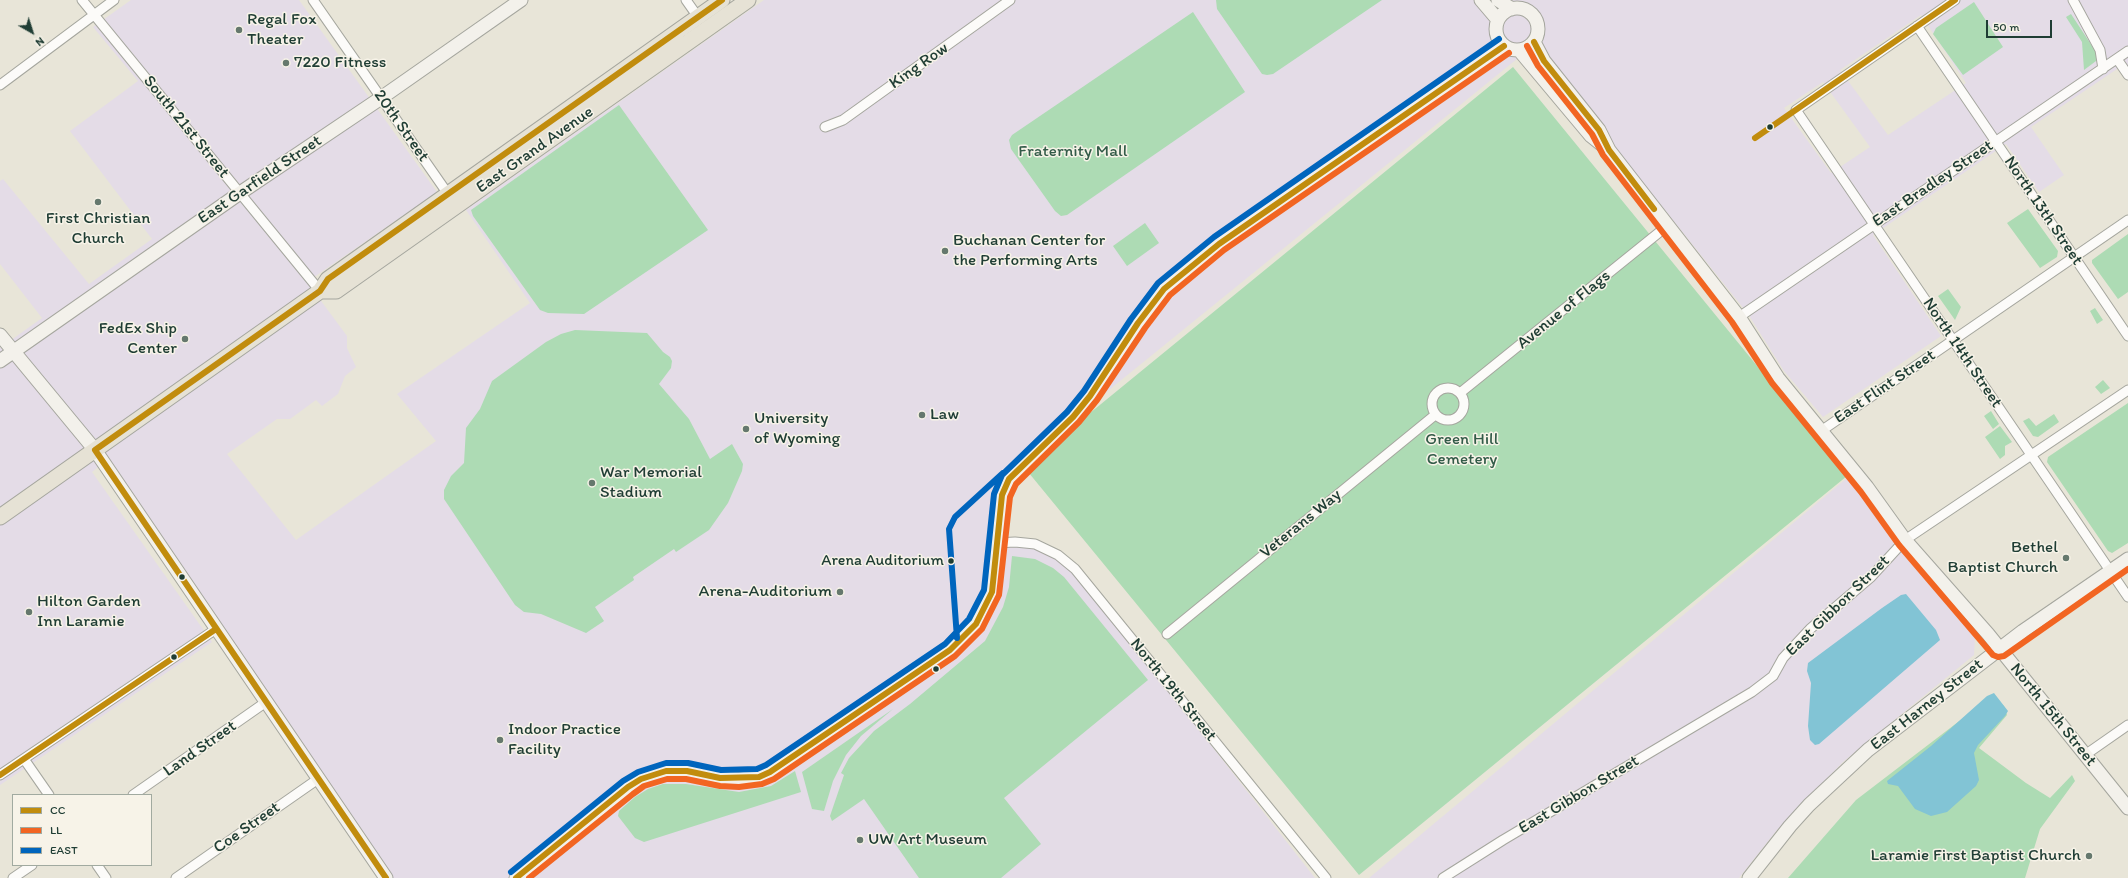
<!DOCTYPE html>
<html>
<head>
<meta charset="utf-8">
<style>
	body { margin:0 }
	#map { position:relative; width:2128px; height:878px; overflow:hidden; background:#e8e5d8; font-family:Itim,sans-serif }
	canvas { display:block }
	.legend { position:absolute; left:12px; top:794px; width:140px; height:72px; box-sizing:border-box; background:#f7f3e8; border:1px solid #a1aaa0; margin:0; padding:5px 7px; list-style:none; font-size:12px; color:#1f3d34 }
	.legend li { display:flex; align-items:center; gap:8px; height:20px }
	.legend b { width:20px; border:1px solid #a1aaa0 }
	.north { position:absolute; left:12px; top:12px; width:40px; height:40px; -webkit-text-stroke:3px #f7f3e8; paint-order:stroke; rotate:141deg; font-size:11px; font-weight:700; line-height:16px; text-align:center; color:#1f3d34 }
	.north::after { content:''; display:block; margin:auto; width:14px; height:18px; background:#1f3d34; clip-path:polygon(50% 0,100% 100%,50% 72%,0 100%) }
	.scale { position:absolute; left:1986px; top:20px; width:66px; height:18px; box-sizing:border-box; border:2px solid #1f3d34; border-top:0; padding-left:5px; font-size:12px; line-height:14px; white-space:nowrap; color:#1f3d34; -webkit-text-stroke:3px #f7f3e8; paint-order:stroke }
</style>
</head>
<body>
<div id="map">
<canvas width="2128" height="878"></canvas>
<ul class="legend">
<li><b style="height:5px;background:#c18c0d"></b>CC</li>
<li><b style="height:5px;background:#f26522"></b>LL</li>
<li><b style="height:5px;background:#0065bd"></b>EAST</li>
</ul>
<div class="north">N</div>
<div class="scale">50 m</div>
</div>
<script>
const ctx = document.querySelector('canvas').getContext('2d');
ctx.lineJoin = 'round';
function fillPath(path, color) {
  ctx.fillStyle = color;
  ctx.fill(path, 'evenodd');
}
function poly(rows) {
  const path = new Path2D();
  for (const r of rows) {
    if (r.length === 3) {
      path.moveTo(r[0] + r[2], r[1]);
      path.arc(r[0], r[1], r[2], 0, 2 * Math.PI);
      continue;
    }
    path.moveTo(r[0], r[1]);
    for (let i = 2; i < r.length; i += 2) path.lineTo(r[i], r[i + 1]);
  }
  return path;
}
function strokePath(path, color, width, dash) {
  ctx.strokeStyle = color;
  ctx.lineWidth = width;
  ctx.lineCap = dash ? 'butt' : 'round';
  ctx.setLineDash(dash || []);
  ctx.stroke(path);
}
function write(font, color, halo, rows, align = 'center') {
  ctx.font = font + ' Itim,sans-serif';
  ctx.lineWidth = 3;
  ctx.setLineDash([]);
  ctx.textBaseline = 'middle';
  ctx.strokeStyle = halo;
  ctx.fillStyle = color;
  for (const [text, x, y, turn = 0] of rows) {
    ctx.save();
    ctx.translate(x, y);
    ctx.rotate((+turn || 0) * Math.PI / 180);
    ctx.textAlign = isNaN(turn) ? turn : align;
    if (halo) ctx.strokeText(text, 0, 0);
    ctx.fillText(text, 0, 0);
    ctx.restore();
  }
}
fillPath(poly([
	[131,0,299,0,437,192,307,282,347,336,347,348,356,367,345,376,338,394,322,406,316,400,290,419,277,419,227,454,296,540,436,441,397,394,530,303,466,210,764,0,2128,0,2128,66,2126,63,2031,127,2064,175,2039,192,2006,144,1873,235,1941,336,1823,417,1784,371,1748,314,1664,209,1528,50,1109,390,1009,479,996,543,1024,543,1066,560,1315,878,386,878,103,463,92,472,212,642,0,785,0,348,42,318,0,264,0,181,3,179,89,284,152,239,70,131,138,81,93,27],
	[1921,15,1966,83,1888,135,1840,70],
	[1823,82,1870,147,1831,173,1784,108],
	[1847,478,1975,638,1974,655,1843,762,1777,830,1739,878,1369,878]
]), '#e4dce7');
fillPath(poly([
	[1216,0,1382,0,1273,74,1267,75,1262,74,1217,9],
	[1974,2,2003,47,1963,75,1933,34,1936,28],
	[1193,12,1245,92,1067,215,1061,216,1055,211,1011,149,1009,140,1012,135],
	[2071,14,2100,58,2084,70,2082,42,2066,17],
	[1513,67,1847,476,1359,875,1024,467],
	[619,105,708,230,584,314,548,313,540,310,473,216,471,210],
	[2028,209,2058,251,2057,257,2040,268,2007,223],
	[1145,223,1159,243,1127,266,1113,246],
	[2128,234,2128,292,2118,299,2092,263,2092,260],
	[1948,289,1961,307,1955,320,1938,296],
	[2095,308,2103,320,2097,324,2090,311],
	[575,330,647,333,663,352,670,357,672,361,671,368,659,384,689,419,710,459,732,444,743,464,742,471,728,503,709,530,676,552,674,549,633,577,634,580,595,607,604,621,586,633,541,614,524,612,515,605,444,499,444,490,451,476,464,463,466,428,480,409,492,381,546,342,561,334],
	[2103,380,2110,388,2101,394,2095,387],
	[2128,403,2128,543,2112,553,2108,551,2047,462,2048,457],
	[1991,411,1999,424,1993,429,1984,416],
	[2054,414,2059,422,2038,437,2033,436,2023,421,2029,418,2036,426],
	[2000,426,2012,442,2005,446,2005,455,2000,459,1985,437],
	[1012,556,1035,559,1053,568,1064,577,1148,680,1004,798,1041,844,1001,878,919,878,864,799,832,821,830,816,844,775,841,773,849,758,874,731,910,704,985,641,1003,607,1009,587],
	[1992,696,2004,706,2007,715,1979,748,2026,783,2050,798,2072,775,2075,781,2040,829,2025,878,1788,878,1856,800],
	[893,709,861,736,846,755,833,781,824,811,812,809,802,772],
	[795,771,801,792,644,842,635,838,618,816,619,811,635,797,648,789,663,784,686,784,739,792,771,786]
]), '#addbb4');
fillPath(poly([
	[1906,594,1936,630,1940,640,1819,744,1815,745,1810,740,1808,726,1811,683,1807,671,1808,663,1882,608,1901,595],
	[1994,693,2008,711,2005,716,1978,745,1974,753,1979,780,1976,786,1947,812,1931,816,1915,809,1898,786,1888,784,1887,781,1931,746,1987,696]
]), '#82c4d5');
const street = poly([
	[82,0,320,291],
	[313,0,448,194],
	[686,0,698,17],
	[1955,0,1796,110,2128,597],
	[2073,0,2100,50,2103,69],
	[1917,26,2128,336],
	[2117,59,2128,75],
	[0,85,114,0],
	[825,127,843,120,1010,0],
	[1739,317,2128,51],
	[1448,404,16],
	[1460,393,1667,226],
	[1821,431,2128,220],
	[996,543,1015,542,1035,544,1058,555,1075,569,1326,878],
	[1167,634,1435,415],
	[2085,755,2128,725],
	[24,759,49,795],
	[0,775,216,629],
	[133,795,266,702],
	[97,865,106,878],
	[13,878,32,865],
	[176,878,318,779],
	[1443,878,1503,840,1752,692,1773,676,1783,658,1810,629,1871,577,1905,540,2128,390]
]);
const secondary = poly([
	[1481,0,1498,20],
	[1498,0,1512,9],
	[1517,29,21],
	[1534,42,1544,61,1599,130,1609,150,1739,317,1778,378,1867,487,1905,540,1988,634,2128,808],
	[1519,50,1591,136,1606,148],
	[0,335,95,450,386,878],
	[0,361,240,193,381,98,521,0],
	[516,878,628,787,641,779,666,771,687,771,720,778,739,779,759,777,770,772,950,650,976,624,992,592,1002,495,1009,479,1073,417,1090,396,1138,323,1164,289,1219,244,1504,46],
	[1749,878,1790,826,1809,805,1868,750,2023,631,2128,559]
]);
const primary = poly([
	[320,291,336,291,748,0],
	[0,517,320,291,328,279,722,0]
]);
strokePath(street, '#a5a69e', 11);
strokePath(secondary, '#a5a69e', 15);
strokePath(primary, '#a5a69e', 17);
strokePath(street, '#fcfbf9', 9);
strokePath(secondary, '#f3f1eb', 13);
strokePath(primary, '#e6e2d5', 15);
strokePath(poly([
	[1534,42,1544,61,1599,130,1609,150,1654,209],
	[1755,138,1955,0],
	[95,450,320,291,328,279,722,0],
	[95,450,386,878],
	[0,775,216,629],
	[516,878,628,787,641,779,666,771,687,771,720,778,759,777,770,772,950,650,976,624,992,592,1002,495,1009,479,1073,417,1090,396,1138,323,1164,289,1219,244,1504,46]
]), '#c18c0d', 6);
strokePath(poly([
	[1527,46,1538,66,1592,134,1603,155,1732,322,1772,383,1861,492,1899,545,1993,655,1998,657,2004,656,2128,569],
	[529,878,633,794,644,786,667,779,686,779,720,786,739,787,762,784,774,779,955,656,982,629,999,595,1010,497,1016,484,1079,422,1097,400,1145,328,1170,295,1224,250,1509,53]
]), '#f26522', 6);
strokePath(poly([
	[957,638,949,529,955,517,1003,473],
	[511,872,623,781,638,772,666,763,688,763,721,770,757,769,766,765,945,644,969,619,984,590,994,494,1002,475,1067,412,1084,391,1131,319,1158,283,1214,237,1499,39]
]), '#0065bd', 6);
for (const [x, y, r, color] of [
	[239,30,4,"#65786d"],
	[286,63,4,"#65786d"],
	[1770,127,3.5,"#1f3d34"],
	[98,202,4,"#65786d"],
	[945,251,4,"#65786d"],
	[185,339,4,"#65786d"],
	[922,415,4,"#65786d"],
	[746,429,4,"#65786d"],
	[592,483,4,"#65786d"],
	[2066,558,4,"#65786d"],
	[951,561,3.5,"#1f3d34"],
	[182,577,3.5,"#1f3d34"],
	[840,592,4,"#65786d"],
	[29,612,4,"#65786d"],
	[174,657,3.5,"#1f3d34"],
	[936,669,3.5,"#1f3d34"],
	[500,740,4,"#65786d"],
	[860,840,4,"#65786d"],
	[2089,856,4,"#65786d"]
]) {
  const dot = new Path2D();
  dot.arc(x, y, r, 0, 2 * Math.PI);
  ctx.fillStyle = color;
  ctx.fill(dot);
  strokePath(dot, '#f7f3e8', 1.5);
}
write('16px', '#1f3d34', '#f7f3e8', [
	["Arena Auditorium",944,561]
], 'right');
write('17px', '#1f3d34', '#f7f3e8', [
	["Regal Fox",247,20],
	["Theater",247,40],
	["7220 Fitness",294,63],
	["First Christian",98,219,"center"],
	["Church",98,239,"center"],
	["Buchanan Center for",953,241],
	["the Performing Arts",953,261],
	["FedEx Ship",177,329,"right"],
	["Center",177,349,"right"],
	["Law",930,415],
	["University",754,419],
	["of Wyoming",754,439],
	["War Memorial",600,473],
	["Stadium",600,493],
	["Bethel",2058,548,"right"],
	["Baptist Church",2058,568,"right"],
	["Arena-Auditorium",832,592,"right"],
	["Hilton Garden",37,602],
	["Inn Laramie",37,622],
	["Indoor Practice",508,730],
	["Facility",508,750],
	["UW Art Museum",868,840],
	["Laramie First Baptist Church",2081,856,"right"]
], 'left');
write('17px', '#1f3d34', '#f7f3e8', [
	["King Row",919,66,-35],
	["20th Street",401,126,55],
	["South 21st Street",186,127,51],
	["East Grand Avenue",535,150,-35],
	["East Garfield Street",260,180,-34],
	["East Bradley Street",1933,184,-34],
	["North 13th Street",2043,211,56],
	["Avenue of Flags",1564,310,-39],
	["North 14th Street",1962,353,56],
	["East Flint Street",1885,387,-34],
	["Veterans Way",1301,524,-39],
	["East Gibbon Street",1838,606,-44],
	["North 19th Street",1173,690,51],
	["East Harney Street",1927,705,-38],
	["North 15th Street",2053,715,51],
	["Land Street",200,749,-35],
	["East Gibbon Street",1579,795,-31],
	["Coe Street",247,828,-35]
]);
write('17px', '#325b48', '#f7f3e8', [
	["Fraternity Mall",1073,152],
	["Green Hill",1462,440],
	["Cemetery",1462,460]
]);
</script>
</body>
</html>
